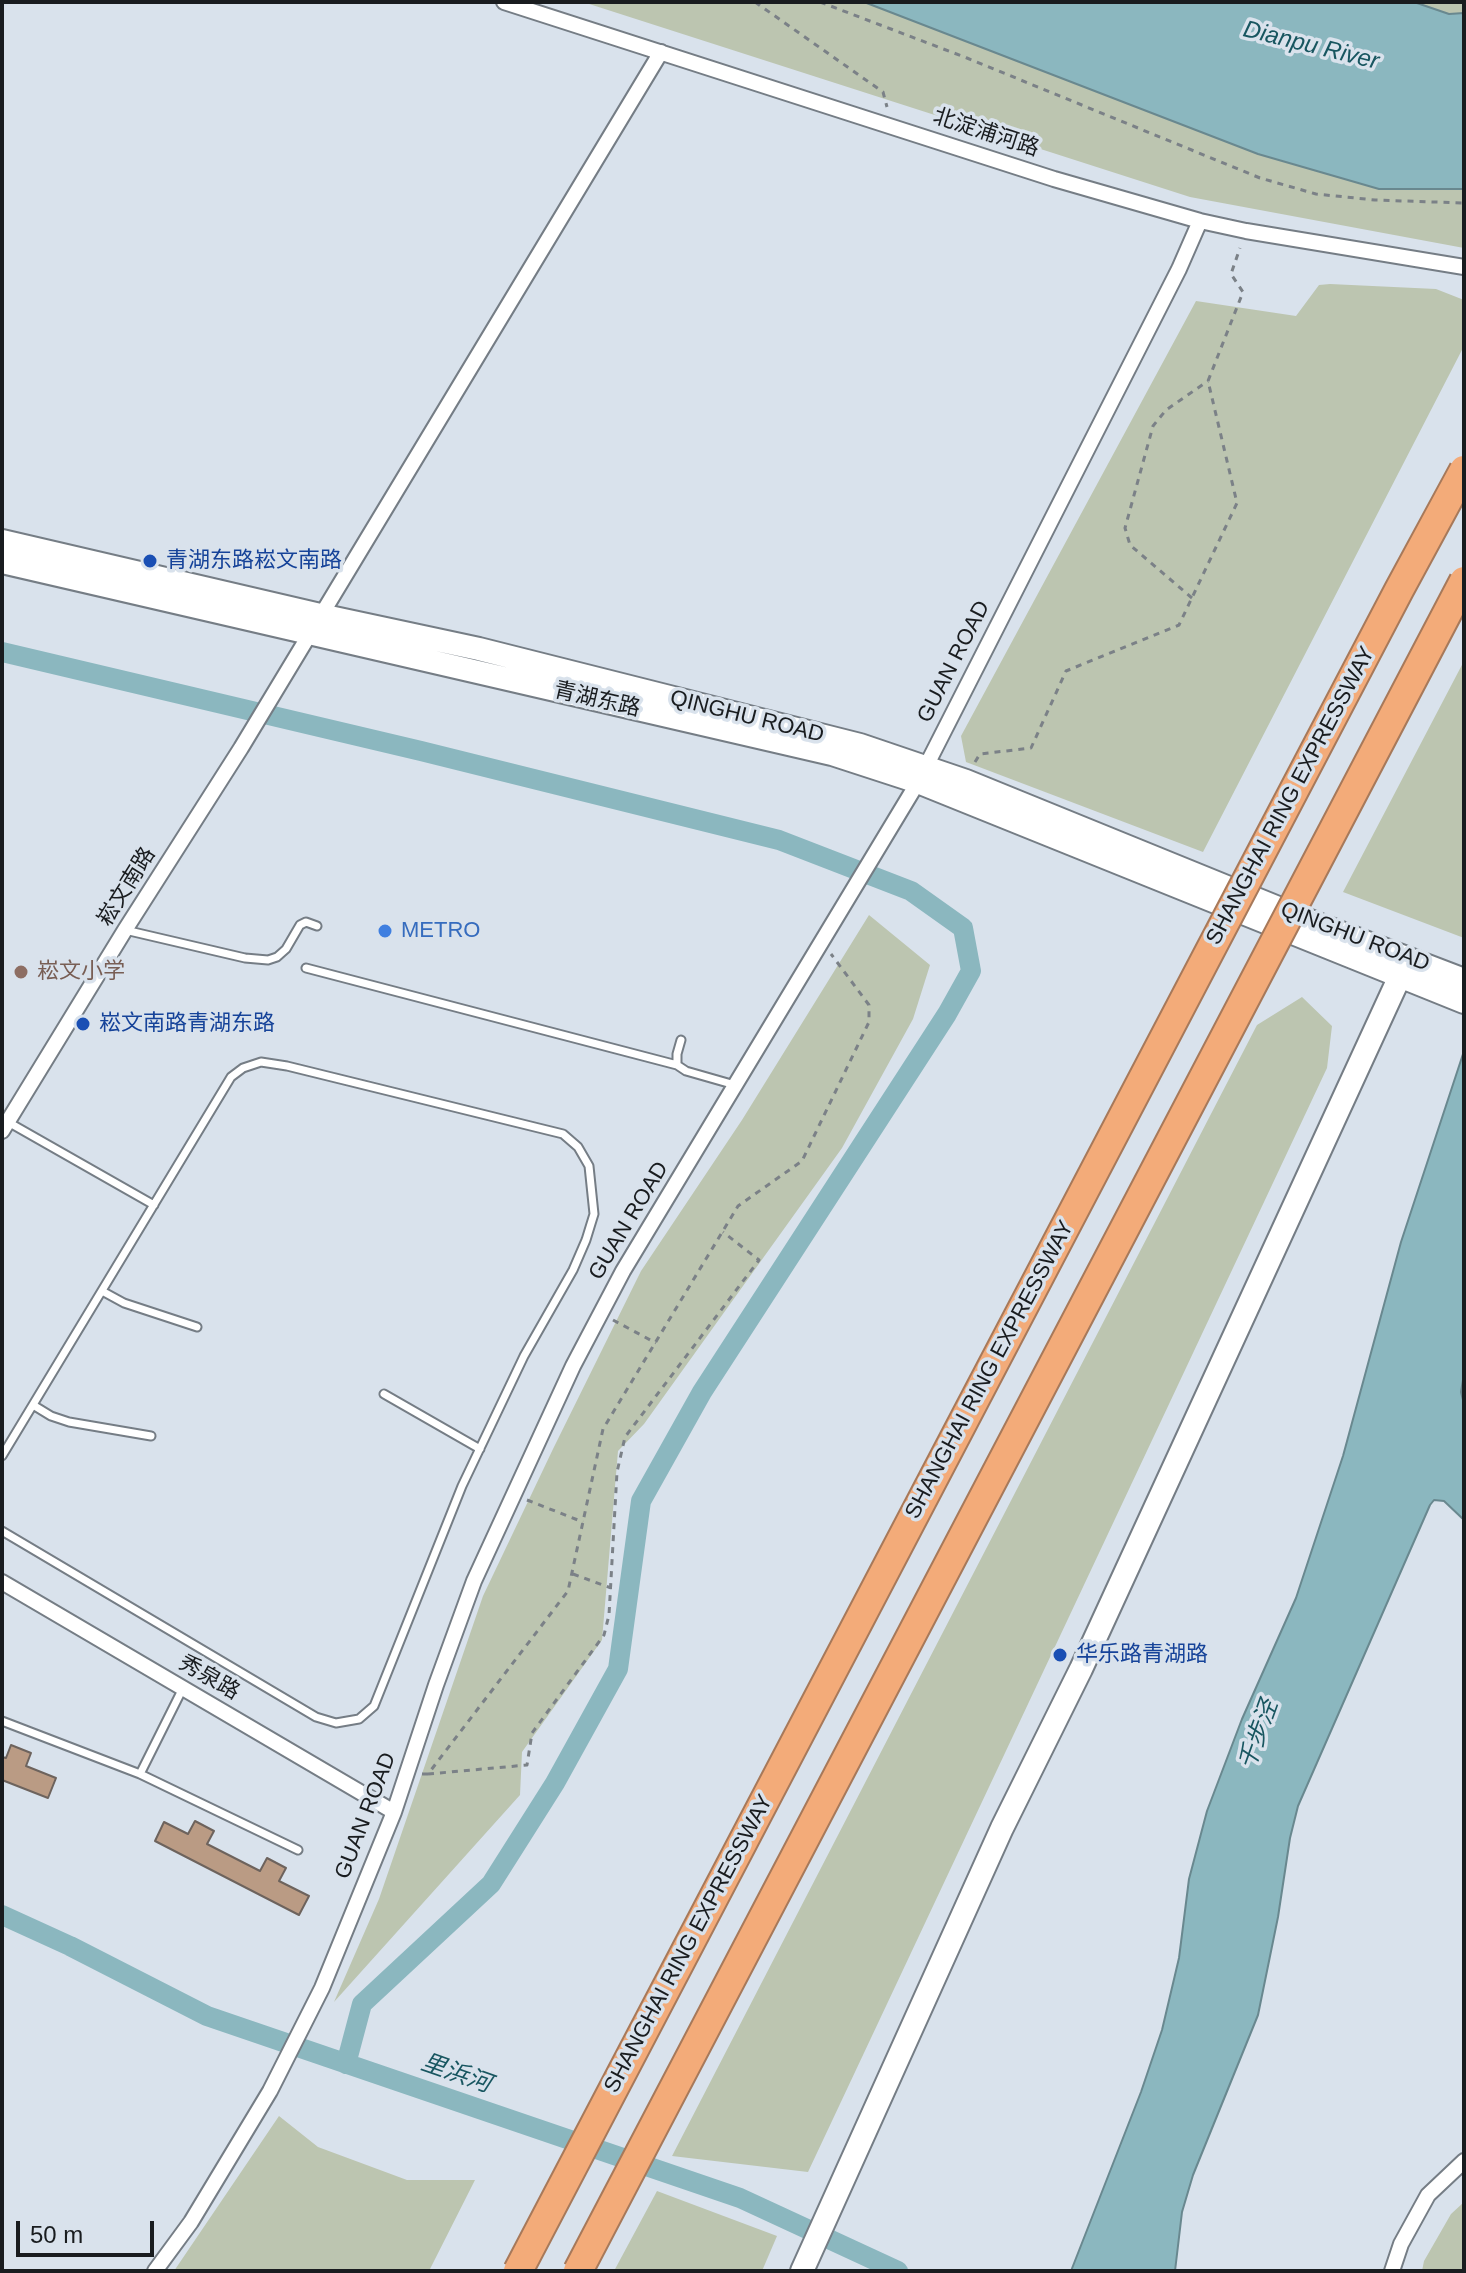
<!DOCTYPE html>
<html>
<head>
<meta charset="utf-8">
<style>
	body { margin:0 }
	#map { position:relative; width:1466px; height:2273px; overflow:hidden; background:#d9e2ec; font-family:Helvetica,sans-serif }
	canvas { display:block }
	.frame { position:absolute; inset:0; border:4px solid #191c1f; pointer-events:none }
	.scale { position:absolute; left:16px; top:2221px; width:138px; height:36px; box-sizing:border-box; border:4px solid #191c1f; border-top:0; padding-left:10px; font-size:24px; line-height:28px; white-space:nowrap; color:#191c1f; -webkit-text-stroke:6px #d9e2ec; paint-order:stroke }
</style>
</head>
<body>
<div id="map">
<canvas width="1466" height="2273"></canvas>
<div class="frame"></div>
<div class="scale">50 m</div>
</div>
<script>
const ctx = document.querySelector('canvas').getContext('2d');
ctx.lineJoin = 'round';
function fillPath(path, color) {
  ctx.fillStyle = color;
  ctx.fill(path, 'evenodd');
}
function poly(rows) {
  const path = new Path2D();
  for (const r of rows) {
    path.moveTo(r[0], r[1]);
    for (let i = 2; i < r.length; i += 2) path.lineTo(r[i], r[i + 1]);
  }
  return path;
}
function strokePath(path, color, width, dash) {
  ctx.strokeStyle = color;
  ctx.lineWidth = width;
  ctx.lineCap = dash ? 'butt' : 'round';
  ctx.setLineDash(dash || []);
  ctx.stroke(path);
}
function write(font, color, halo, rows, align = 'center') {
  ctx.font = font + ' Helvetica,"Noto Sans SC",sans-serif';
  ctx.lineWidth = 7;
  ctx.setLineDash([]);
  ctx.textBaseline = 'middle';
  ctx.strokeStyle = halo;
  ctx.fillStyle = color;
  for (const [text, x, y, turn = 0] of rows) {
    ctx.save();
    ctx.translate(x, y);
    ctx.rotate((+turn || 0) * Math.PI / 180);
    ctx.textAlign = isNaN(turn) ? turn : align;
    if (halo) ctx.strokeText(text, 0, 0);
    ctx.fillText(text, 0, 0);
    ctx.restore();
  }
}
fillPath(poly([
	[583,2,1464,2,1464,248,1190,197],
	[1330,284,1436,289,1464,300,1464,346,1203,852,966,762,961,736,1196,301,1296,316,1319,285],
	[1464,661,1464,938,1343,892],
	[869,915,930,965,913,1019,842,1148,644,1424,618,1451,602,1640,522,1752,520,1795,334,2002,379,1899,483,1596,553,1449,641,1271,742,1120],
	[1302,997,1332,1026,1327,1068,808,2172,672,2156,1257,1025],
	[279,2116,318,2147,407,2180,475,2180,429,2271,174,2271],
	[657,2191,777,2236,762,2271,614,2271],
	[1464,2202,1464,2271,1422,2271,1424,2261,1451,2214]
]), '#bcc5b0');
const water = poly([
	[864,2,1414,2,1449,14,1464,13,1464,189,1379,189,1258,154,864,2],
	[1464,1051,1464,1374,1461,1392,1464,1404,1464,1520,1444,1501,1434,1500,1430,1505,1298,1806,1290,1838,1278,1917,1258,2015,1193,2175,1182,2212,1175,2271,1071,2271,1141,2092,1162,2030,1179,1958,1189,1879,1207,1811,1242,1719,1296,1598,1343,1456,1401,1242,1464,1051]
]);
fillPath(water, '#8bb7bf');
strokePath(water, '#69888f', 2);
strokePath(poly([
	[2,652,421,751,779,840,911,891,963,928,971,971,947,1014,702,1392,641,1501,618,1669,555,1783,491,1884,362,2004,346,2064],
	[2,1915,70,1946,207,2016,740,2198,898,2271]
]), '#8bb7bf', 20);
const building = poly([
	[11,1745,31,1753,26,1766,56,1778,48,1798,2,1780,2,1757,6,1758,11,1745],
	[195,1821,214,1831,207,1844,260,1871,267,1858,286,1868,279,1881,309,1896,299,1915,155,1841,164,1822,188,1834,195,1821]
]);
fillPath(building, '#ba9b84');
strokePath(building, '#6d635d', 2);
const lane = poly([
	[125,930,245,958,268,960,277,957,286,949,300,925,306,922,317,926],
	[306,968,677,1065],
	[681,1040,677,1054,677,1065,686,1071,735,1085],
	[8,1122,154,1205],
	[102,1291,124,1303,197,1327],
	[384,1394,480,1449],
	[33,1405,51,1416,69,1422,151,1436],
	[2,1456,231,1077,243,1068,261,1062,287,1066,563,1134,578,1147,589,1166,594,1214,586,1240,573,1270,524,1356,462,1486,374,1706,359,1719,336,1723,316,1717,2,1531],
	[2,1721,140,1774,298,1850],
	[140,1774,183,1688]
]);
const street = poly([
	[504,2,1054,179,1200,221,1246,231,1464,267],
	[2,1131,125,930,241,748,661,52],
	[2,1582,394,1812],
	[155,2271,191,2222,270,2091,322,1988,394,1812,436,1685,474,1581,573,1366,623,1271,918,782,1179,269,1200,221],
	[1392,2271,1401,2244,1428,2195,1464,2161]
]);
const secondary = poly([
	[2,541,320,615,479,649,860,745,966,781,1315,923,1464,980],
	[2,562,832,754,918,782,1464,1002],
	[802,2271,1002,1828,1081,1669,1406,963]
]);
strokePath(lane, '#757d85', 11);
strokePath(street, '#757d85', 18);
strokePath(secondary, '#757d85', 26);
strokePath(poly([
	[755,2,883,92,887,107],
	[820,2,967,58,1260,178,1316,194,1375,200,1464,203],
	[1192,598,1130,545,1125,528,1153,426,1166,410,1208,381],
	[975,762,980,754,1031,748,1066,671,1179,625,1237,503,1208,381,1243,292,1231,274,1240,248],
	[613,1320,656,1343],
	[527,1500,583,1522],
	[573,1574,611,1588],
	[422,1774,428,1774,568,1591,603,1429,738,1206,802,1161,869,1022,869,1005,831,954],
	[428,1774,527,1765,532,1733,604,1635,609,1615,617,1472,625,1437,759,1260,723,1232]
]), '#7b8187', 3, [6, 6]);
strokePath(lane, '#fff', 7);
strokePath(street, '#fff', 14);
strokePath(secondary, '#fff', 22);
const highwayBridge = poly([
	[518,2271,1399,590,1464,470],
	[578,2271,1464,581]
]);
strokePath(highwayBridge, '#a7795a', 32, []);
strokePath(highwayBridge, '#f3ab79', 28);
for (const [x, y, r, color] of [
	[150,561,8,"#1a4fb4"],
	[385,931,8,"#3f7fe0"],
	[21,972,8,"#8d6e63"],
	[83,1024,8,"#1a4fb4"],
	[1060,1655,8,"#1a4fb4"]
]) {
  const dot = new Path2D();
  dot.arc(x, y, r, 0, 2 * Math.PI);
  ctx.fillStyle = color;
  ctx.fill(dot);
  strokePath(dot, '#d9e2ec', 3);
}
write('22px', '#191c1f', '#d9e2ec', [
	["北淀浦河路",986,133,18],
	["GUAN ROAD",954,662,-63],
	["青湖东路",597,700,13],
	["QINGHU ROAD",747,717,14],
	["SHANGHAI RING EXPRESSWAY",1291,796,-62],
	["崧文南路",127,887,-58],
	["QINGHU ROAD",1355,937,21],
	["GUAN ROAD",629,1221,-59],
	["SHANGHAI RING EXPRESSWAY",990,1370,-62],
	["秀泉路",209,1678,30],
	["GUAN ROAD",366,1816,-69],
	["SHANGHAI RING EXPRESSWAY",689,1944,-62]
]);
write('22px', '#164399', '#d9e2ec', [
	["青湖东路崧文南路",166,561],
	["崧文南路青湖东路",99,1024],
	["华乐路青湖路",1076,1655]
], 'left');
write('22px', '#366cbe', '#d9e2ec', [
	["METRO",401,931]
], 'left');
write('22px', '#785e54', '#d9e2ec', [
	["崧文小学",37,972]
], 'left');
write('italic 24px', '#185660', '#d9e2ec', [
	["Dianpu River",1311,46,14],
	["千步泾",1259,1735,-70],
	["里浜河",456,2074,19]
]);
</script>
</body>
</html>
